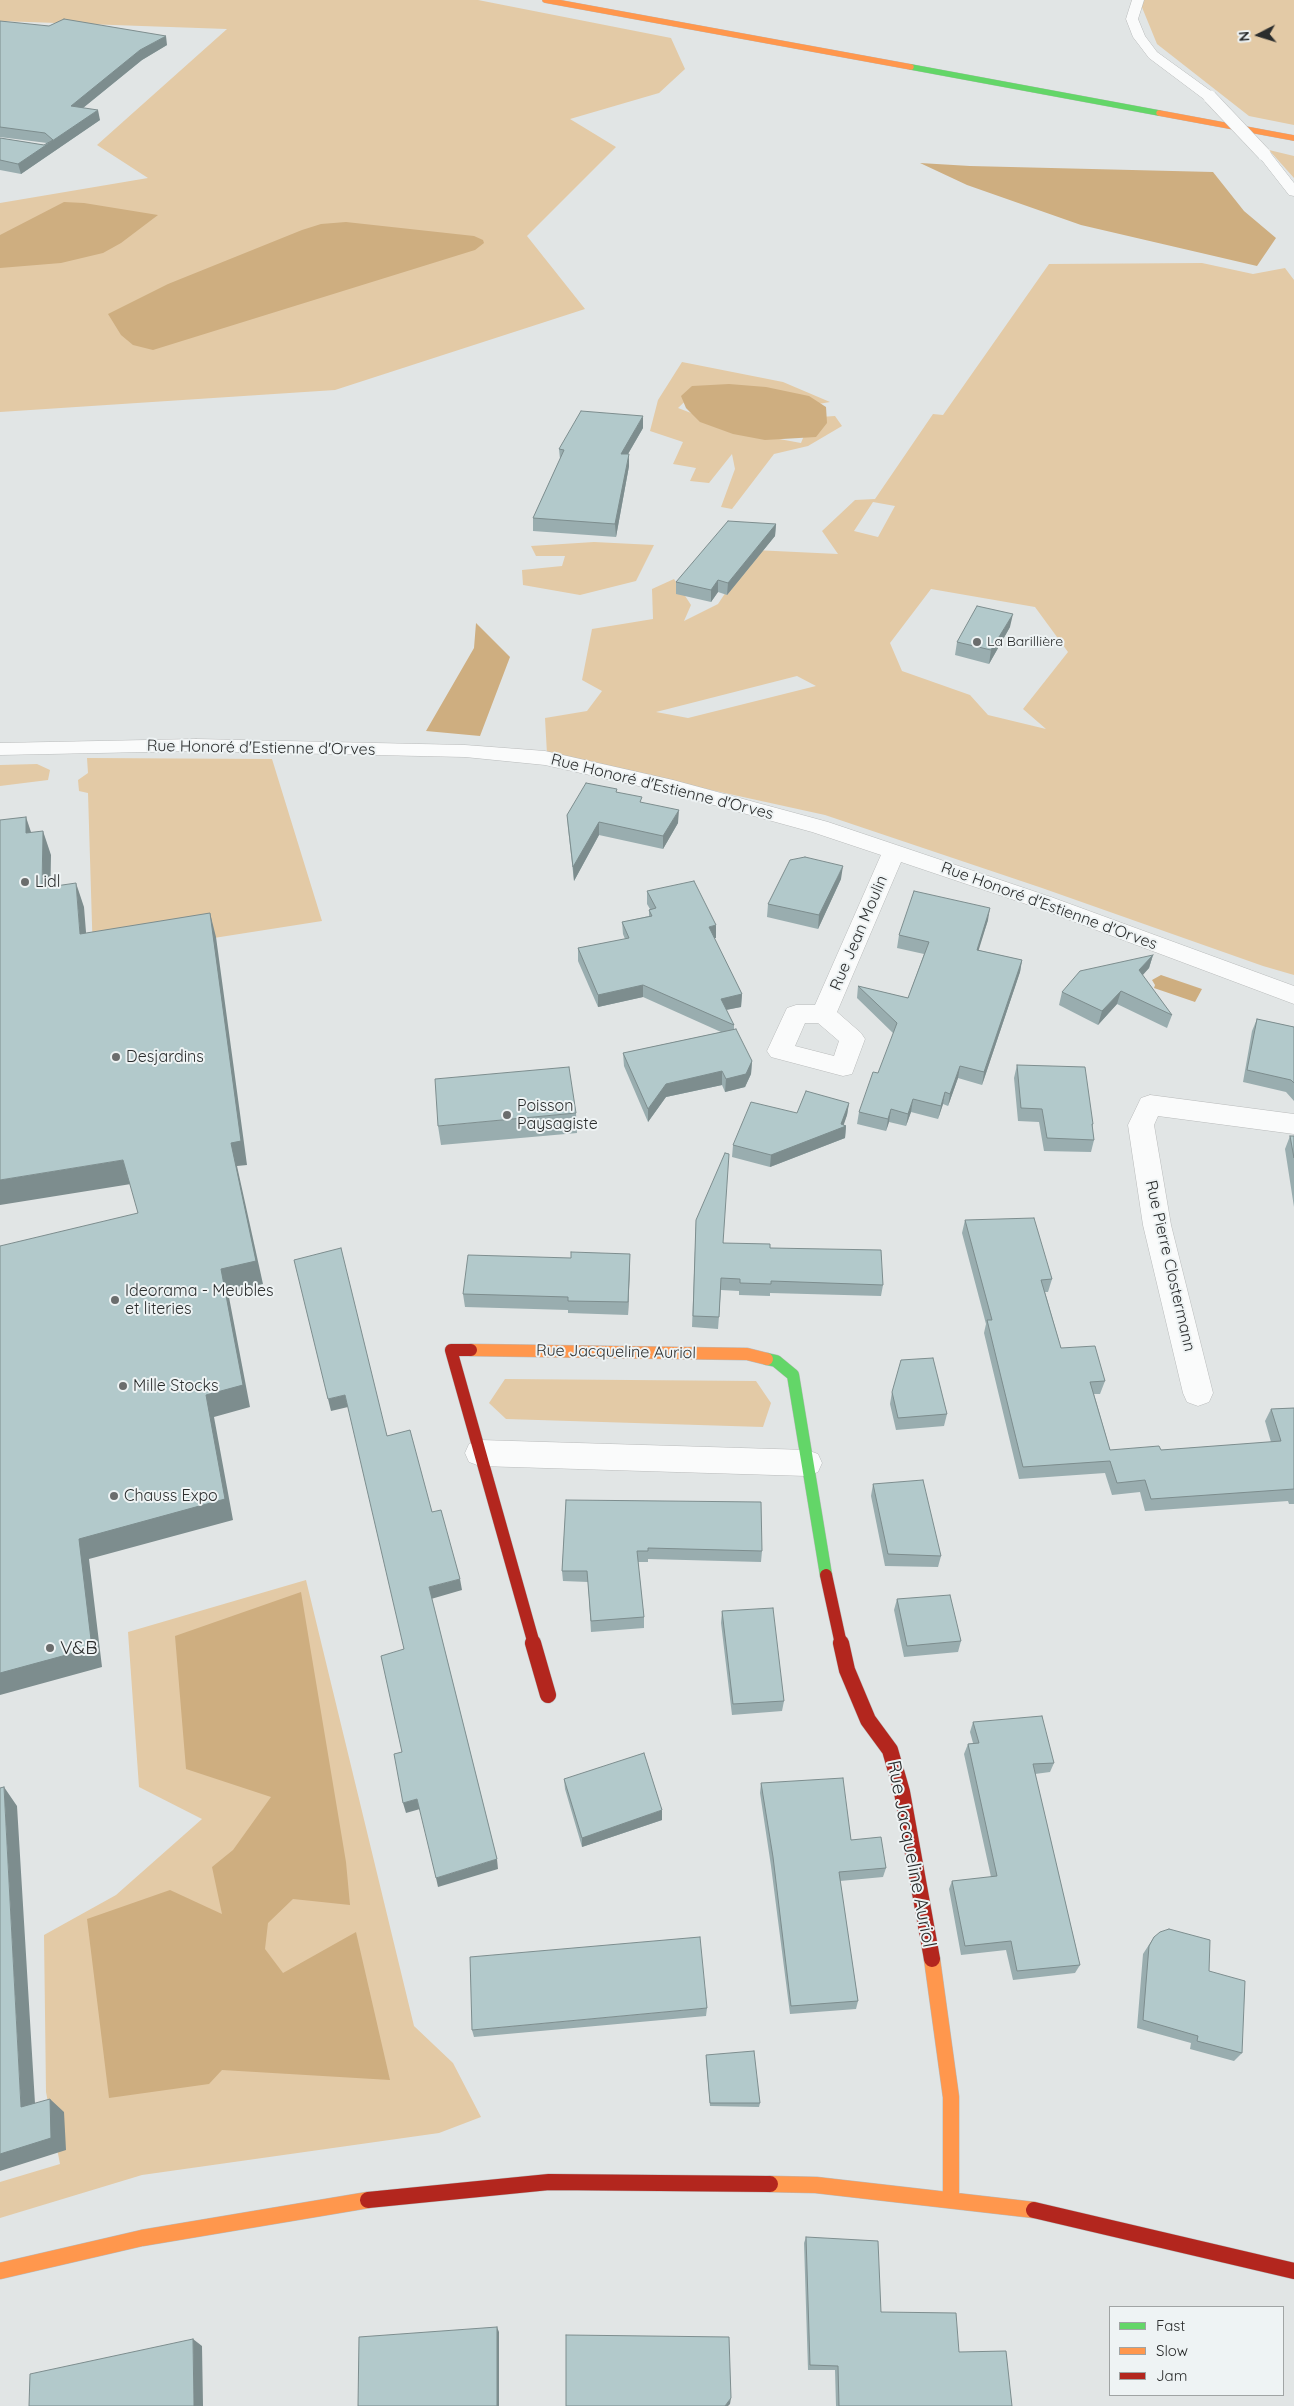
<!DOCTYPE html>
<html>
<head>
<meta charset="utf-8">
<style>
	body { margin:0 }
	#map { position:relative; width:1294px; height:2406px; overflow:hidden; background:#e1e5e5; font-family:Quicksand,sans-serif }
	canvas { display:block }
	.legend { position:absolute; left:1109px; top:2306px; width:175px; height:90px; box-sizing:border-box; background:#eef3f4; border:1px solid #a0a4a4; margin:0; padding:6px 9px; list-style:none; font-size:15px; color:#2b2d2d }
	.legend li { display:flex; align-items:center; gap:10px; height:25px }
	.legend b { width:25px; border:1px solid #a0a4a4 }
	.north { position:absolute; left:1234px; top:10px; width:50px; height:50px; -webkit-text-stroke:4px #eef3f4; paint-order:stroke; rotate:265deg; font-size:14px; font-weight:700; line-height:20px; text-align:center; color:#2b2d2d }
	.north::after { content:''; display:block; margin:auto; width:18px; height:22px; background:#2b2d2d; clip-path:polygon(50% 0,100% 100%,50% 72%,0 100%) }
</style>
</head>
<body>
<div id="map">
<canvas width="1294" height="2406"></canvas>
<ul class="legend">
<li><b style="height:6px;background:#63d668"></b>Fast</li>
<li><b style="height:6px;background:#ff974d"></b>Slow</li>
<li><b style="height:6px;background:#b3261e"></b>Jam</li>
</ul>
<div class="north">N</div>
</div>
<script>
const ctx = document.querySelector('canvas').getContext('2d');
ctx.lineJoin = 'round';
function fillPath(path, color) {
  ctx.fillStyle = color;
  ctx.fill(path, 'evenodd');
}
function poly(rows) {
  const path = new Path2D();
  for (const r of rows) {
    path.moveTo(r[0], r[1]);
    for (let i = 2; i < r.length; i += 2) path.lineTo(r[i], r[i + 1]);
  }
  return path;
}
function strokePath(path, color, width, dash) {
  ctx.strokeStyle = color;
  ctx.lineWidth = width;
  ctx.lineCap = dash ? 'butt' : 'round';
  ctx.setLineDash(dash || []);
  ctx.stroke(path);
}
function write(font, color, halo, rows, align = 'center') {
  ctx.font = font + ' Quicksand,sans-serif';
  ctx.lineWidth = 4;
  ctx.setLineDash([]);
  ctx.textBaseline = 'middle';
  ctx.strokeStyle = halo;
  ctx.fillStyle = color;
  for (const [text, x, y, turn = 0] of rows) {
    ctx.save();
    ctx.translate(x, y);
    ctx.rotate((+turn || 0) * Math.PI / 180);
    ctx.textAlign = isNaN(turn) ? turn : align;
    if (halo) ctx.strokeText(text, 0, 0);
    ctx.fillText(text, 0, 0);
    ctx.restore();
  }
}
fillPath(poly([
	[0,0,478,0,671,38,685,69,659,93,570,119,616,147,527,236,585,309,335,390,0,412,0,203,148,178,97,145,227,29,0,21],
	[1139,0,1294,0,1294,125,1249,116,1157,44],
	[1269,150,1294,156,1294,178],
	[1202,263,1253,274,1285,268,1294,280,1294,975,1263,966,1042,888,825,815,547,754,545,718,587,711,602,691,582,680,592,629,653,619,652,589,674,579,691,605,684,621,718,604,754,550,838,554,822,531,855,500,875,499,933,414,943,415,1049,264],
	[873,502,895,506,878,537,854,531],
	[931,589,1035,607,1068,652,1023,709,1046,729,988,715,970,695,902,671,890,643],
	[797,676,816,686,688,718,656,712],
	[682,362,783,382,830,402,807,406,699,388,678,408,741,432,801,443,805,433,805,418,835,416,842,426,808,446,774,454,732,509,721,507,735,469,732,454,709,483,690,481,696,468,673,464,683,442,650,431,658,400],
	[594,542,654,545,636,581,580,595,523,585,522,570,562,566,565,556,536,556,531,546],
	[87,758,272,759,322,921,93,957,88,793,79,791,78,780,88,773],
	[37,764,50,770,48,780,0,786,0,765],
	[505,1379,756,1381,771,1403,763,1427,506,1419,489,1403],
	[306,1580,414,2026,453,2063,481,2117,439,2133,142,2175,0,2218,0,2182,60,2164,46,2092,44,1935,116,1895,202,1819,139,1787,128,1632]
]), '#e3caa6');
fillPath(poly([
	[920,163,970,166,1213,172,1244,211,1276,238,1257,266,1081,225,967,185],
	[64,202,84,203,158,215,121,243,103,253,61,263,0,268,0,235],
	[346,222,474,236,483,240,484,243,475,250,153,350,133,345,121,335,108,314,168,284,302,230,321,224],
	[729,384,766,387,809,396,826,407,827,423,816,437,765,440,733,434,700,422,686,408,681,396,692,386],
	[476,623,510,657,480,736,426,731,474,648],
	[1161,975,1202,989,1195,1002,1154,988,1155,985,1152,980],
	[301,1592,346,1862,350,1905,293,1899,268,1923,265,1949,283,1973,356,1932,390,2080,222,2070,209,2084,109,2098,87,1919,170,1890,222,1914,212,1867,233,1850,271,1797,186,1769,175,1636]
]), '#ceae80');
const street = poly([
	[1132,0,1144,0,1138,19,1145,36,1157,52,1215,94,1216,97,1215,100,1205,100,1149,58,1133,37,1126,19,1132,0],
	[1264,150,1269,151,1294,183,1294,196,1289,195,1257,154,1264,150],
	[196,739,465,745,545,751,673,780,828,822,1051,897,1294,986,1294,1004,1035,907,901,862,837,1012,861,1033,865,1039,852,1074,843,1076,771,1057,767,1051,787,1008,796,1005,815,1005,881,855,812,832,670,793,545,765,465,757,196,751,0,755,0,743,196,739],
	[805,1023,818,1023,839,1041,834,1056,795,1046,805,1023],
	[1150,1095,1294,1114,1294,1134,1158,1116,1154,1125,1171,1225,1213,1393,1209,1402,1198,1406,1187,1402,1183,1393,1143,1225,1128,1125,1141,1098,1150,1095],
	[480,1440,807,1450,818,1454,822,1463,818,1472,807,1476,480,1466,469,1462,465,1453,469,1444,480,1440]
]);
const fastFar1 = poly([
	[911,67,1159,113]
]);
const fast = poly([
	[767,1359,776,1361,793,1375,826,1575]
]);
const slowFar2 = poly([
	[545,0,911,67],
	[1159,113,1294,138]
]);
const slowFar1 = poly([
	[471,1350,747,1354,767,1359]
]);
const slow = poly([
	[932,1959,951,2097,951,2199],
	[770,2184,816,2185,1034,2210],
	[0,2271,142,2238,368,2200]
]);
const jamFar1 = poly([
	[471,1350,451,1350,534,1644],
	[826,1575,841,1644]
]);
const jam = poly([
	[533,1643,548,1695],
	[841,1643,847,1670,868,1720,890,1750,902,1792,932,1959],
	[368,2200,549,2182,770,2184],
	[1034,2210,1294,2271]
]);
strokePath(street, '#b9bbbb', 1);
strokePath(fastFar1, '#b9bbbb', 6);
strokePath(fast, '#b9bbbb', 13);
strokePath(slowFar2, '#b9bbbb', 6);
strokePath(slowFar1, '#b9bbbb', 13);
strokePath(slow, '#b9bbbb', 17);
strokePath(jamFar1, '#b9bbbb', 13);
strokePath(jam, '#b9bbbb', 17);
fillPath(street, '#fafbfb');
strokePath(fastFar1, '#63d668', 5.5);
strokePath(fast, '#63d668', 12);
strokePath(slowFar2, '#ff974d', 5.5);
strokePath(slowFar1, '#ff974d', 12);
strokePath(slow, '#ff974d', 16);
strokePath(jamFar1, '#b3261e', 12);
strokePath(jam, '#b3261e', 16);
const streetBridge = poly([
	[1210,97,1264,154]
]);
strokePath(streetBridge, '#b9bbbb', 14, []);
strokePath(streetBridge, '#fafbfb', 13);
fillPath(poly([
	[0,21,167,45,142,60,83,108,100,120,21,174,0,170,0,138,44,145,47,143,0,137],
	[643,428,628,454,629,466,616,537,533,531,533,518,560,459,559,449],
	[776,524,775,536,727,595,718,592,711,602,676,594,676,582],
	[1010,627,989,664,955,655,957,642],
	[617,792,642,803,678,823,663,849,599,835,574,881,568,828,567,815],
	[841,879,818,929,767,917,768,904],
	[647,891,716,938,714,938,742,994,741,1007,726,1010,734,1025,734,1029,752,1061,751,1074,745,1087,725,1092,722,1085,666,1097,648,1122,624,1066,623,1053,721,1032,643,997,598,1007,578,961,578,948,625,939,623,934,622,922,649,916,649,910,650,909,647,904],
	[988,920,978,950,1022,960,1020,972,982,1085,958,1078,948,1106,943,1104,938,1119,911,1112,906,1126,889,1122,886,1131,857,1124,859,1112,878,1073,894,1034,857,998,858,986,908,998,924,954,897,948,899,935],
	[1153,955,1149,968,1142,975,1172,1015,1167,1028,1117,1004,1098,1025,1059,1005,1062,992],
	[1257,1019,1294,1027,1294,1101,1286,1092,1243,1082,1252,1031],
	[1017,1065,1093,1124,1092,1128,1094,1140,1091,1152,1044,1151,1039,1122,1018,1121,1014,1078],
	[849,1103,847,1115,843,1125,846,1126,845,1138,770,1167,732,1157,733,1145,797,1113],
	[576,1113,577,1133,441,1145,438,1126],
	[1290,1136,1294,1136,1294,1207,1285,1149],
	[696,1220,724,1243,770,1248,883,1285,881,1296,770,1293,770,1296,739,1295,739,1291,721,1290,718,1329,692,1327],
	[965,1220,1052,1279,1048,1292,1045,1292,1061,1348,1105,1381,1100,1394,1094,1394,1110,1450,1161,1450,1271,1442,1265,1421,1271,1409,1294,1408,1294,1504,1289,1504,1288,1501,1145,1511,1140,1492,1112,1495,1105,1473,1019,1479,984,1333,986,1324,962,1233],
	[630,1254,628,1315,568,1313,568,1310,465,1307,463,1294,571,1258],
	[892,1392,947,1414,944,1426,896,1430,890,1404],
	[873,1484,941,1556,938,1567,885,1566,871,1496],
	[566,1500,762,1551,761,1562,648,1559,648,1562,638,1562,644,1617,644,1628,591,1632,588,1582,563,1581,562,1571],
	[897,1599,961,1641,958,1652,904,1657,894,1610],
	[722,1611,784,1701,782,1711,732,1715,721,1623],
	[973,1722,1054,1763,1050,1772,1035,1774,1080,1965,1075,1973,1013,1980,1006,1950,961,1955,949,1889,952,1881,991,1877,964,1754,968,1744,973,1743,970,1732],
	[564,1779,662,1820,582,1847,565,1789],
	[761,1783,851,1840,886,1868,883,1877,840,1881,858,2001,856,2009,790,2014,771,1866,760,1793],
	[1154,1937,1209,1971,1242,2053,1234,2061,1190,2049,1191,2043,1137,2028,1143,1954],
	[707,2008,706,2016,474,2037,472,2030],
	[706,2055,760,2103,759,2107,710,2106,706,2059],
	[806,2237,881,2312,959,2352,1012,2406,836,2406,835,2370,808,2370,804,2243]
]), '#99adaf');
fillPath(poly([
	[166,36,167,45,142,60,73,116,71,106,140,50],
	[98,110,100,120,21,174,18,164],
	[643,416,643,428,621,466,621,454],
	[629,454,629,466,616,537,615,524],
	[776,524,775,536,727,595,728,583],
	[718,580,718,592,711,602,711,590],
	[1013,614,1010,627,989,664,991,650],
	[679,810,678,823,663,849,663,836],
	[26,817,34,841,26,833],
	[599,822,599,835,574,881,573,867],
	[43,831,51,855,50,911,42,888],
	[843,866,841,879,818,929,819,915],
	[76,883,84,907,88,957,80,934],
	[990,908,988,920,975,962,977,950],
	[210,913,216,937,247,1165,237,1166,263,1284,228,1292,250,1407,214,1417,233,1520,89,1559,102,1667,0,1695,0,1673,79,1539,206,1395,221,1269,231,1143],
	[716,925,716,938,709,939,709,927],
	[1153,955,1149,968,1135,984,1139,970],
	[1022,960,1020,972,982,1085,984,1072],
	[643,985,643,997,598,1007,598,995],
	[1121,991,1117,1004,1098,1025,1102,1011],
	[742,994,741,1007,720,1011,721,999],
	[752,1061,751,1074,745,1087,725,1092,726,1079],
	[960,1066,958,1078,948,1106,950,1094],
	[722,1071,722,1085,666,1097,648,1122,648,1109,666,1084],
	[945,1092,943,1104,938,1119,941,1106],
	[913,1099,911,1112,906,1126,908,1114],
	[849,1103,847,1115,843,1127,846,1126,845,1138,770,1167,771,1155,841,1124],
	[891,1109,889,1122,886,1131,888,1119],
	[123,1160,131,1184,0,1205,0,1180],
	[630,1254,630,1267,628,1315,628,1302],
	[345,1395,348,1407,331,1411,328,1399],
	[460,1579,462,1590,431,1599,429,1587],
	[4,1787,17,1806,36,2120,21,2107],
	[417,1799,420,1809,406,1813,403,1803],
	[662,1810,662,1820,582,1847,582,1838],
	[497,1859,498,1869,438,1887,436,1878],
	[50,2099,64,2112,66,2150,0,2171,0,2154],
	[497,2327,499,2332,499,2406,497,2406],
	[193,2339,202,2346,203,2406,194,2406],
	[731,2398,730,2404,728,2406,725,2406]
]), '#7d8d8e');
const building = poly([
	[64,19,166,36,140,50,71,106,98,110,18,164,0,160,0,138,44,145,53,140,45,133,0,127,0,21,49,26,64,19],
	[581,411,643,416,621,454,629,454,615,524,533,518,564,450,559,449,581,411],
	[728,521,776,524,728,583,718,580,711,590,676,582,728,521],
	[977,606,1013,614,991,650,957,642,977,606],
	[586,783,617,789,616,792,642,797,640,802,679,810,663,836,599,822,573,867,567,815,586,783],
	[26,817,26,833,43,831,42,888,76,883,80,934,210,913,241,1141,231,1143,256,1261,221,1269,243,1385,206,1395,225,1499,79,1539,92,1648,0,1673,0,1246,138,1213,123,1160,0,1180,0,820,26,817],
	[805,857,843,866,819,915,768,904,790,860,805,857],
	[694,881,716,925,709,927,742,994,721,999,734,1025,643,985,598,995,578,948,629,938,622,922,652,916,649,910,656,908,647,891,694,881],
	[914,891,990,908,977,950,1022,960,984,1072,960,1066,950,1094,945,1092,941,1106,913,1099,908,1114,891,1109,888,1119,859,1112,873,1072,878,1073,897,1023,858,986,908,998,929,942,899,935,914,891],
	[1153,955,1139,970,1172,1015,1121,991,1102,1011,1062,992,1080,971,1153,955],
	[1257,1019,1294,1027,1294,1083,1291,1080,1247,1070,1257,1019],
	[736,1029,752,1061,746,1074,726,1079,722,1071,666,1084,648,1109,623,1053,736,1029],
	[1017,1065,1085,1067,1093,1124,1092,1124,1094,1140,1047,1138,1042,1109,1021,1108,1017,1065],
	[569,1067,576,1113,438,1126,435,1079,569,1067],
	[806,1091,849,1103,841,1124,846,1126,771,1155,733,1145,751,1102,797,1113,806,1091],
	[1290,1136,1294,1136,1294,1158,1290,1136],
	[725,1153,729,1154,723,1243,770,1244,770,1248,881,1250,883,1285,771,1281,771,1284,740,1283,740,1279,721,1278,719,1317,693,1316,696,1220,725,1153],
	[1034,1218,1052,1279,1041,1280,1061,1348,1095,1346,1105,1381,1090,1382,1110,1450,1159,1446,1161,1450,1281,1441,1271,1409,1294,1408,1294,1489,1151,1499,1145,1480,1117,1483,1110,1461,1023,1467,987,1320,992,1320,965,1220,1034,1218],
	[341,1248,387,1436,410,1430,432,1512,441,1510,460,1579,429,1587,497,1859,436,1878,417,1799,403,1803,394,1754,402,1752,381,1656,404,1649,345,1395,328,1399,294,1260,341,1248],
	[571,1252,630,1254,628,1302,568,1301,568,1297,463,1294,468,1255,571,1258,571,1252],
	[933,1358,947,1414,898,1418,892,1392,901,1360,933,1358],
	[923,1480,941,1556,888,1554,873,1484,923,1480],
	[566,1500,761,1502,762,1551,648,1548,648,1551,637,1551,644,1617,591,1621,587,1571,562,1571,566,1500],
	[950,1595,961,1641,907,1646,897,1599,950,1595],
	[773,1608,784,1701,733,1704,722,1611,773,1608],
	[1042,1716,1054,1763,1033,1764,1080,1965,1017,1971,1011,1941,965,1946,952,1881,997,1876,968,1744,979,1743,973,1722,1042,1716],
	[644,1753,662,1810,582,1838,564,1779,644,1753],
	[843,1778,851,1840,881,1837,886,1868,839,1872,858,2001,791,2006,773,1857,761,1783,843,1778],
	[4,1787,21,2107,50,2099,51,2138,0,2154,0,1788,4,1787],
	[1169,1929,1210,1940,1209,1971,1245,1981,1242,2053,1197,2041,1198,2036,1143,2020,1149,1946,1154,1937,1160,1932,1169,1929],
	[700,1937,707,2008,472,2030,470,1957,700,1937],
	[754,2051,760,2103,710,2103,706,2055,754,2051],
	[806,2237,878,2241,881,2312,956,2313,959,2352,1006,2351,1012,2406,839,2406,838,2366,810,2365,806,2237],
	[497,2327,497,2406,358,2406,359,2337,497,2327],
	[566,2335,729,2337,731,2398,725,2406,566,2406,566,2335],
	[193,2339,194,2406,29,2406,30,2374,193,2339]
]);
fillPath(building, '#b2c9cb');
strokePath(building, '#7d8d8e', 1);
for (const [x, y, r, color] of [
	[977,642,5,"#6b6d6d"],
	[25,882,5,"#6b6d6d"],
	[116,1057,5,"#6b6d6d"],
	[507,1115,5,"#6b6d6d"],
	[115,1300,5,"#6b6d6d"],
	[123,1386,5,"#6b6d6d"],
	[114,1496,5,"#6b6d6d"],
	[50,1648,5,"#6b6d6d"]
]) {
  const dot = new Path2D();
  dot.arc(x, y, r, 0, 2 * Math.PI);
  ctx.fillStyle = color;
  ctx.fill(dot);
  strokePath(dot, '#eef3f4', 2);
}
write('14px', '#2b2d2d', '#eef3f4', [
	["La Barillière",987,642]
], 'left');
write('16px', '#2b2d2d', '#eef3f4', [
	["Rue Honoré d'Estienne d'Orves",261,748,1],
	["Rue Honoré d'Estienne d'Orves",662,787,14],
	["Rue Honoré d'Estienne d'Orves",1049,906,20],
	["Rue Jean Moulin",859,933,-67],
	["Rue Pierre Clostermann",1170,1266,77],
	["Rue Jacqueline Auriol",616,1352,1]
]);
write('16px', '#2b2d2d', '#eef3f4', [
	["Lidl",35,882],
	["Desjardins",126,1057],
	["Poisson",517,1106],
	["Paysagiste",517,1124],
	["Ideorama - Meubles",125,1291],
	["et literies",125,1309],
	["Mille Stocks",133,1386],
	["Chauss Expo",124,1496]
], 'left');
write('19px', '#2b2d2d', '#eef3f4', [
	["V&B",60,1648]
], 'left');
write('19px', '#2b2d2d', '#eef3f4', [
	["Rue Jacqueline Auriol",911,1854,79]
]);
</script>
</body>
</html>
